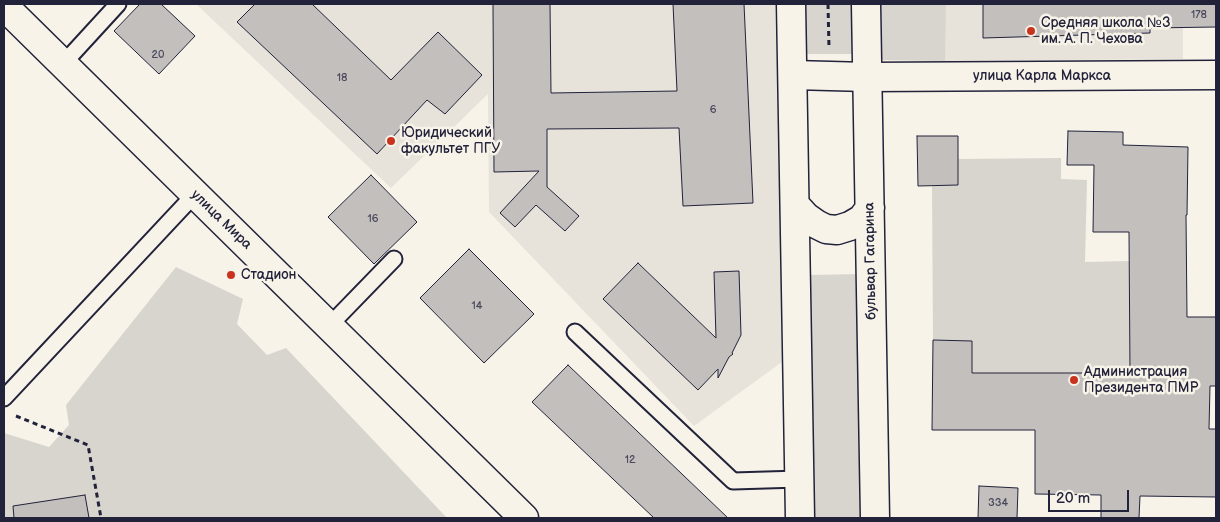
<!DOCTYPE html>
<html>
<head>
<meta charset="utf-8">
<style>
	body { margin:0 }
	#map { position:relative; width:1220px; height:522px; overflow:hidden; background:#f7f3e8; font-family:"Balsamiq Sans",sans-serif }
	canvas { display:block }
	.frame { position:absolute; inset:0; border:5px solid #22223b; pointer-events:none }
	.scale { position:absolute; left:1048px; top:490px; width:81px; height:22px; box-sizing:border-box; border:2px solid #22223b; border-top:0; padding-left:6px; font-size:15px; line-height:18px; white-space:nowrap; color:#22223b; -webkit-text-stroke:4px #f7f3e8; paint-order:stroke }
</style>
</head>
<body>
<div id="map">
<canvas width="1220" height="522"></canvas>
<div class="frame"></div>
<div class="scale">20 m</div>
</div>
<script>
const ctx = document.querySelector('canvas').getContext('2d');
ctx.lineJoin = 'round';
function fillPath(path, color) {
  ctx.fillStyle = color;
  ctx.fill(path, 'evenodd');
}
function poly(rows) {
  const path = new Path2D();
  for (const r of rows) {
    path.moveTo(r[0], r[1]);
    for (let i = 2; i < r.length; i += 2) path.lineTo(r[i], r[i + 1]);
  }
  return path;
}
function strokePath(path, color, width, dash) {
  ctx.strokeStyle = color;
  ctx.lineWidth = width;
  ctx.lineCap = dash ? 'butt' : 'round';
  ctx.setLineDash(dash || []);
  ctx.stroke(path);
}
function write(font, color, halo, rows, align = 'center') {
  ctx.font = font + ' "Balsamiq Sans",sans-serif';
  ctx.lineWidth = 5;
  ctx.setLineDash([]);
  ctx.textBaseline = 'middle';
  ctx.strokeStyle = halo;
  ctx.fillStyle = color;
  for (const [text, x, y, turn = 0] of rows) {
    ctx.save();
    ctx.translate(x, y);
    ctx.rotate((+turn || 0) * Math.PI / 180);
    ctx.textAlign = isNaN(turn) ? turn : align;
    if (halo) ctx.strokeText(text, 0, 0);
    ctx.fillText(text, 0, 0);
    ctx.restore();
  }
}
fillPath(poly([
	[196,4,775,4,786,359,694,426,489,212,488,94,391,188],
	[878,4,1183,4,1183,59,945,61,879,60]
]), '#e7e3db');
fillPath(poly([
	[801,4,856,4,857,54,801,54],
	[878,4,946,4,945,61,879,60],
	[1061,158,1061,179,1087,180,1085,262,1129,261,1130,373,972,373,972,341,933,340,932,186,958,185,958,159],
	[176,267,243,299,237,324,267,355,286,348,447,518,4,518,4,433,49,447,69,425,66,405],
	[862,274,866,518,814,518,810,275]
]), '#d8d5cf');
const building = poly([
	[140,4,161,4,195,36,159,74,114,31,140,4],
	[255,4,312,4,391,80,438,32,482,75,445,114,427,100,377,154,237,22,255,4],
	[493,4,550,4,551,93,677,91,673,4,744,4,753,203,683,206,679,128,547,129,547,187,579,216,565,231,536,205,515,227,500,213,539,171,494,172,493,4],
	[983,4,1216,4,1216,27,1150,28,1150,33,983,38,983,4],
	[1068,131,1123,132,1123,145,1188,147,1187,215,1186,215,1187,317,1216,317,1216,386,1210,386,1209,429,1216,429,1216,497,1140,496,1139,518,1101,518,1101,495,1035,494,1035,430,932,430,933,340,972,341,972,373,1130,373,1129,232,1093,232,1094,165,1067,165,1068,131],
	[917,136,958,136,958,185,918,186,917,136],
	[371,175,417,222,374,264,328,217,371,175],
	[469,249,534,314,484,363,420,298,469,249],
	[638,263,716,338,714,272,739,271,741,335,732,353,733,354,729,357,718,378,718,369,698,390,603,299,638,263],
	[568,365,728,518,654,518,532,402,568,365],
	[979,486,1018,488,1017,518,978,518,979,486],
	[85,495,89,518,14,518,13,506,85,495]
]);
fillPath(building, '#c2bfbd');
strokePath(building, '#22223b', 1);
const lane = poly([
	[63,64,118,4],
	[329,326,394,259],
	[575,332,733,481,799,479],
	[4,398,195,194]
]);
const street = poly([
	[793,75,867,77,1216,75]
]);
const secondary = poly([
	[791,4,800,518],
	[866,4,875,518],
	[795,205,806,217,816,224,826,229,837,230,850,226,862,219,870,208]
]);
const primary = poly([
	[4,6,524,518]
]);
strokePath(lane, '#22223b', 19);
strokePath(street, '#22223b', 31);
strokePath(secondary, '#22223b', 31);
strokePath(primary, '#22223b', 31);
strokePath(poly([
	[828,4,829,48],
	[16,416,88,445,101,518]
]), '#22223b', 3, [5, 4]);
strokePath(lane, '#f7f3e8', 15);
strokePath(street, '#f7f3e8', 28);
strokePath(secondary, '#f7f3e8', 28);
strokePath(primary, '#f7f3e8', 28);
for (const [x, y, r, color] of [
	[1031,31,5,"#c8321e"],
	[391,141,5,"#c8321e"],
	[231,275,5,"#c8321e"],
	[1074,380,5,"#c8321e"]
]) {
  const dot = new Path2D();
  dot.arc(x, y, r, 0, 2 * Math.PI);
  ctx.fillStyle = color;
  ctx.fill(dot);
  strokePath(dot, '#f7f3e8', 2);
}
write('11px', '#4a495c', null, [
	["178",1199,15],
	["20",158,55],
	["18",342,78],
	["6",713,110],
	["16",373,219],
	["14",477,306],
	["12",630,460],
	["334",998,503]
]);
write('14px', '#22223b', '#f7f3e8', [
	["Средняя школа №3",1041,23],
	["им. А. П. Чехова",1041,39],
	["Юридический",401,133],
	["факультет ПГУ",401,149],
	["Стадион",241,275],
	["Администрация",1084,372],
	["Президента ПМР",1084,388]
], 'left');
write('14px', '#22223b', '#f7f3e8', [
	["улица Карла Маркса",1042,76],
	["улица Мира",221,220,44],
	["бульвар Гагарина",871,261,-91]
]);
</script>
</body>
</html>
